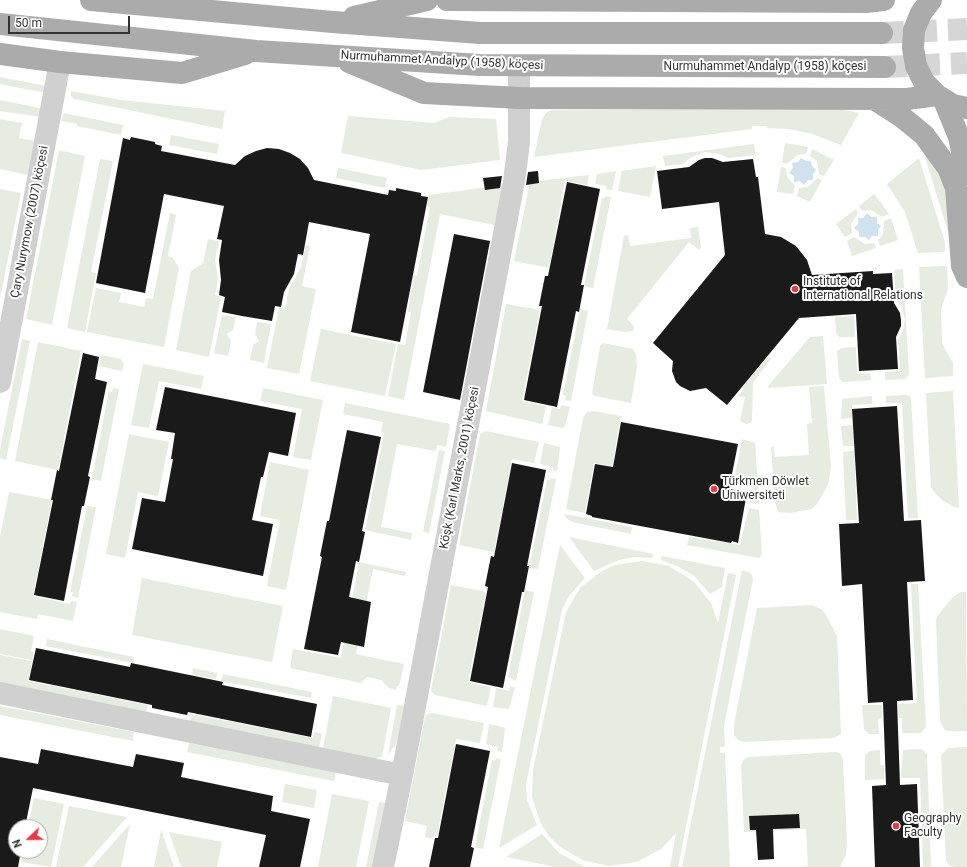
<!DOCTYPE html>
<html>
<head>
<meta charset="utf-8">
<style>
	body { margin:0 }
	#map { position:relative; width:967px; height:867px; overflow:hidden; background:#fff; font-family:Roboto,sans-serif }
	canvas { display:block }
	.north { position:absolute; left:8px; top:819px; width:40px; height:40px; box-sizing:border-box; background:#fff; border:1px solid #adadad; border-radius:50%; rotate:248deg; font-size:11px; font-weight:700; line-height:16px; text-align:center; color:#333 }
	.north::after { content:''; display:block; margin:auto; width:14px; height:18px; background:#e63946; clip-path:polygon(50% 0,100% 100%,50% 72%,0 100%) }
	.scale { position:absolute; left:8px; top:16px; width:122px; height:18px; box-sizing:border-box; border:2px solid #333; border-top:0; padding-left:5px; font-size:12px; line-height:14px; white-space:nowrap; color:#333; -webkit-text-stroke:3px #fff; paint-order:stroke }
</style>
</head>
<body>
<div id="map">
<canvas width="967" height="867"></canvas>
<div class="north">N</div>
<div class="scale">50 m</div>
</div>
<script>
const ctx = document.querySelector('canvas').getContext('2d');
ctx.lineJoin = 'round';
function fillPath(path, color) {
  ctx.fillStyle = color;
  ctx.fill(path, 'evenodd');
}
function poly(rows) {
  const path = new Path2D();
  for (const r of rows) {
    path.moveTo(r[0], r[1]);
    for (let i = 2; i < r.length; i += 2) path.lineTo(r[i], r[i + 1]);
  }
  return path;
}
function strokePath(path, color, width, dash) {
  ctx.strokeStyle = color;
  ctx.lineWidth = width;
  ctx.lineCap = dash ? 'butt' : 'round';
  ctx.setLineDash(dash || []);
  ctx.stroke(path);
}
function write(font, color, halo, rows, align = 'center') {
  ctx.font = font + ' Roboto,sans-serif';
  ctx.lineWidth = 4;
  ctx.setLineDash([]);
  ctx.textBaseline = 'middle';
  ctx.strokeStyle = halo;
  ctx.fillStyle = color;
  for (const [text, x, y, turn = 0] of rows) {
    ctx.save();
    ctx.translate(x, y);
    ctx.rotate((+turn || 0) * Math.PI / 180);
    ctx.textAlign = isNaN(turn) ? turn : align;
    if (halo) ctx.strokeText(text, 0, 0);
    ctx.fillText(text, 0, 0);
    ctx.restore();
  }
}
fillPath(poly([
	[0,77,47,86,44,91,41,92,0,84],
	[71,91,121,100,225,111,222,129,74,99,71,96],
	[0,100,44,109,42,117,0,111],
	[831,109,845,110,859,113,841,145,812,134,789,129,767,128,767,126,752,126,752,129,534,157,542,119,547,112,552,110],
	[64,113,123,125,121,135,77,126,77,124,62,121],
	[348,116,434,123,449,117,496,119,500,160,421,170,341,153],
	[0,119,22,123,19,138,35,141,28,175,0,169],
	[171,135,219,144,217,154,169,145],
	[785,143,808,147,806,154,797,155,787,164,782,163],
	[754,144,756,155,728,158,720,154,704,152,690,158,683,164,665,166,663,156],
	[812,149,834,160,824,176,819,174,817,161,810,156],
	[59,150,85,156,52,325,26,319],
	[928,155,948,192,951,241,925,157],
	[919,158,945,243,945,250,943,252,918,253,905,212,887,184],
	[100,159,113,161,91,272,96,273,85,332,67,328],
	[656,166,650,197,618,191,622,171],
	[781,167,786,168,787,177,795,186,793,194,777,192],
	[338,168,387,178,385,188,336,178],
	[616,171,612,190,606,189,607,186,595,184,597,174],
	[589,175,587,185,565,181,549,268,514,261,530,182],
	[818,178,822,180,810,202,797,196,799,188,808,187],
	[502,185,495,225,440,214,404,400,388,396,398,344,405,345,411,312,408,312,410,298,414,275,417,276,430,207,427,206,429,195],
	[0,189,21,193,0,298],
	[874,194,882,204,889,214,882,217,871,210,862,211,859,206],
	[605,196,611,197,593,288,584,286,602,198,604,199],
	[856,209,858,213,851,224,852,233,845,237,836,224],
	[170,213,176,215,168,256,173,258,179,268,164,347,87,332,96,288,121,293,119,302,144,307,146,298,153,299],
	[891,218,898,240,880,246,878,241,883,234,884,221],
	[698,227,701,248,699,250,689,242,627,319,634,326,633,331,624,332,607,329,624,236,628,235,630,246,691,238,690,228],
	[854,237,865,244,874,243,876,248,852,256,847,241],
	[208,239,219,241,215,260,218,279,215,295,221,297,209,357,176,350,191,271,203,263],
	[306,245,310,246,302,286,316,289,299,374,267,368,279,308,285,309,289,289,301,267],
	[947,266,948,289,941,309,942,343,953,363,953,376,925,378,919,267],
	[903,269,909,375,905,379,885,380,885,372,900,371,898,340,902,334,905,319,901,306,896,300,894,270],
	[506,304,540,310,522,401,546,406,542,424,486,411],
	[580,309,588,311,571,401,565,400,566,396,563,395],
	[222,315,236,317,233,330,227,334,231,341,228,356,214,353],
	[854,316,855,337,839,337,836,333,835,317],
	[257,322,271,324,264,363,250,360,253,345,259,341,255,334],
	[321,329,396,344,385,396,310,381],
	[823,336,827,384,768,388,768,386,810,337],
	[22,339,30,341,6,460,0,458,0,450],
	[38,342,81,351,58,470,15,461],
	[603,343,633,349,636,354,637,367,631,403,595,396,592,394,600,346],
	[856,347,857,374,870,373,871,380,843,382,839,378,837,351,841,348],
	[101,355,121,359,124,364,122,371,99,366],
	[768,357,771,359,753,383,752,421,750,423,746,424,740,421,745,397,738,396,744,389,742,388],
	[143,364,204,376,201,389,159,381,149,428,131,425],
	[824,386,831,467,828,485,817,504,812,509,790,513,778,512,775,502,771,447,774,447,775,457,809,455,807,424,812,423,809,387],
	[113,388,119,389,101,481,92,479,109,391,112,392],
	[263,388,323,400,311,460,293,457,302,409,260,401],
	[953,391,959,508,954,507,942,500,935,493,931,487,926,393],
	[906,395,910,396,911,399,918,518,908,518,902,403,886,403,886,396],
	[872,396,872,404,852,405,852,418,841,419,842,399],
	[345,403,450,424,446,447,437,445,436,451,397,444,381,527,412,533,411,540,365,530,384,433,381,432,383,422,343,414],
	[561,405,570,407,565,426,563,428,548,425,552,407,560,409],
	[594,411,621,416,612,466,594,463,585,513,566,509,583,418,587,412],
	[853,425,854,446,843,446,841,426],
	[486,431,539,442,534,463,512,459,494,552,459,545,480,434],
	[129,434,169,442,158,496,138,492,125,558,106,554],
	[742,439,755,443,759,504,750,502,753,487,749,485,750,479,735,475],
	[544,443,560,447,557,471,553,470,553,467,540,464],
	[439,450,445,451,429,533,423,532],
	[854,451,857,520,846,520,843,452],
	[270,462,309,470,286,590,267,586,280,520,260,516],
	[551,478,556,479,538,569,529,568,547,480,550,480],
	[9,492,52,500,33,596,70,604,71,601,77,602,73,621,38,614,37,619,0,612,0,537],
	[87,506,96,507,78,598,72,596,73,592,70,592],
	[749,508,759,510,762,554,759,558,687,545,689,537,740,545],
	[565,514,632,527,631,534,572,522,566,518],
	[569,537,653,554,652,558,634,557,619,560,594,571],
	[560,545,585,578,569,596,562,610,526,784,527,800,537,825,499,848],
	[662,556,725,568,722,587,710,594,693,575,679,567,661,560],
	[642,561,669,566,693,581,711,603,718,623,728,573,736,575,678,867,670,867,676,833,661,849,637,862,609,866,582,860,559,846,549,836,541,824,532,797,533,770,566,612,580,588,602,571,615,565],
	[359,562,406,572,405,576,373,569,356,654,404,664,399,686,397,686,396,690,389,688,381,680,367,677,361,683,290,668,293,649,341,658],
	[742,570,751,573,753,579,724,726,725,747,720,747,720,753,725,753,730,867,682,867],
	[142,578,283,606,272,662,132,635],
	[911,584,918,584,926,727,921,733,902,733,902,718,899,718,898,704,917,703],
	[451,585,486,592,468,682,491,687,487,706,435,695,431,691],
	[525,590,534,592,516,681,508,677],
	[961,592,966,592,967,731,948,731,944,729,940,721,936,620,938,615,954,596],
	[811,605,821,609,825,613,837,636,841,734,834,738,744,742,738,740,734,735,734,724,757,608],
	[0,629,34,636,31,651,34,652,32,660,0,654],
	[47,639,134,657,133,663,46,646],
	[0,655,32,661,28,681,148,705,146,713,0,684],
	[193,668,217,673,216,679,192,675],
	[223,674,312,692,311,698,221,681],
	[510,687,515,687,509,709,493,707,496,688,509,691],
	[333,696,391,708,382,757,374,759,323,748],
	[397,705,404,706,398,737,395,746,388,754],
	[862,705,882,705,882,718,878,719,879,734,869,734,864,729],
	[0,706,134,732,133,741,0,715],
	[432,713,484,723,480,743,456,739,437,836,434,835,433,839,425,837,427,826,405,821,425,717,427,714],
	[191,714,313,738,314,732,322,734,319,748,190,722],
	[489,724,502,727,505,729,502,752,497,751,498,747,486,744],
	[189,743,336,772,334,781,187,752],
	[967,747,967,867,953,867,948,864,946,860,941,755,948,748],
	[922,749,927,754,931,867,923,867,920,778,901,778,903,750],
	[880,750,880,765,884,765,884,779,865,780,865,755,870,751],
	[836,752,841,754,843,760,847,841,846,855,840,867,798,867,808,866,806,829,744,832,741,765,744,759,749,757],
	[496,758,501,759,483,849,475,847,492,760,495,761],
	[285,784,317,790,314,808,282,802],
	[332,794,369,801,356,867,318,867],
	[34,798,64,804,51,867,21,862,23,851,40,851,40,827,28,827],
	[379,802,385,803,373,867,366,867],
	[69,806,127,817,83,867,56,867],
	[130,824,121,867,92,867],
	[161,830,174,867,154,867],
	[169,832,222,842,217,867,181,867],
	[542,834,559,853,585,867,556,867,506,857]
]), '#e6ecdf');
fillPath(poly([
	[801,158,806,161,811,161,812,166,816,170,813,174,813,180,808,180,804,185,800,181,794,182,794,176,789,173,793,168,792,163,798,162],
	[867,213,871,217,877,217,877,223,881,226,878,230,878,236,872,236,869,240,865,237,859,237,859,232,854,228,858,224,858,218,863,218]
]), '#cfe2ee');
fillPath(poly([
	[131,137,155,142,155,144,162,146,161,151,235,165,245,156,256,151,267,148,279,149,290,153,300,159,308,168,314,180,388,195,389,190,396,191,396,188,421,193,421,196,428,197,400,342,351,332,370,234,309,222,303,255,298,254,294,274,284,292,281,307,275,306,272,321,242,316,222,312,225,297,219,295,221,280,219,260,222,240,217,239,224,206,164,194,145,293,96,283,123,138,130,140],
	[705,158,712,158,723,162,753,159,756,177,758,177,765,234,781,237,796,246,807,260,812,275,873,271,873,274,892,273,894,303,900,313,901,320,901,326,896,337,898,369,859,371,856,314,799,318,727,405,706,388,690,391,680,386,676,382,672,371,673,361,653,343,725,255,719,202,662,209,657,171,689,167,699,160],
	[538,171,539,183,526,185,528,172],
	[502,176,500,188,485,190,483,178],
	[567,182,600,189,581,285,584,285,579,312,576,311,557,407,524,400,542,306,539,306,545,276,548,276],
	[454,234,490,241,460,400,423,392],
	[83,353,99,357,95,379,107,382,88,476,90,477,84,506,82,506,64,601,34,595,53,500,51,500,57,470,59,471],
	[165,387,296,413,288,456,269,452,263,477,261,477,252,520,273,524,263,576,132,549,142,498,165,502,173,459,171,459,175,433,156,430],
	[897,406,904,521,921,520,925,581,907,582,913,700,897,701,900,785,917,784,920,867,875,867,872,786,886,785,883,702,868,703,862,584,842,586,839,524,859,523,852,409],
	[621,422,738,444,729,489,747,492,738,543,732,541,731,543,592,517,592,516,586,514,595,464,613,467],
	[347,430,381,437,362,531,365,532,359,562,356,561,349,597,371,602,364,647,341,642,338,655,304,649,322,557,320,556,327,521,329,521],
	[512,463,546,470,527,566,529,566,524,592,522,592,503,688,470,681,488,587,485,586,491,556,494,557],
	[36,648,130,667,131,663,209,679,223,682,222,685,317,704,311,737,188,712,187,715,152,708,152,705,29,680],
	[456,744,490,751,471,847,474,848,470,867,429,867,435,838,438,838],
	[41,749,133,767,136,754,184,763,181,777,273,796,271,811,310,819,300,867,259,867,266,835,33,788,25,827,16,827,16,851,21,851,18,867,0,867,0,757,38,764],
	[799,814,800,828,773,829,774,859,758,860,756,830,750,830,749,816]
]), '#1a1a1a');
strokePath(poly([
	[882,33,967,29],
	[885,67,967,63]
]), '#d6d6d6', 22, [22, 11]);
strokePath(poly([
	[0,382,60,62],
	[0,693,402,775],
	[383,867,402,775,514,181,519,142,519,66]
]), '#d0d0d0', 22);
strokePath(poly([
	[91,0,333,22,480,33,882,33],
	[447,0,866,2,884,0],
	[931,0,921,13,914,30,913,48,916,66,924,82,937,95,953,105,967,108],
	[354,17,427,0],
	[0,24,256,51,480,65,885,67],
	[0,54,60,62,182,73,245,54],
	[349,62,424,93,520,98,907,99,937,95],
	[874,99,902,117,924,135,948,168,956,188,962,266,967,277],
	[944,100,959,137,967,174]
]), '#ababab', 22);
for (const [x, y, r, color] of [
	[795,289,4,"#e63946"],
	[714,489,4,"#e63946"],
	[896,826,4,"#e63946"]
]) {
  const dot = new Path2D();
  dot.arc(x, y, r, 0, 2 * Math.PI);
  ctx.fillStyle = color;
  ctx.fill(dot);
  strokePath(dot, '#fff', 1.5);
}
write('12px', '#333', '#fff', [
	["Nurmuhammet Andalyp (1958) köçesi",442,61,3],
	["Nurmuhammet Andalyp (1958) köçesi",765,67],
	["Çary Nurymow (2007) köçesi",30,222,-79],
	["Köşk (Karl Marks, 2001) köçesi",460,468,-79]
]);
write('12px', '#333', '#fff', [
	["Institute of",803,282],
	["International Relations",803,296],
	["Türkmen Döwlet",722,482],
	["Uniwersiteti",722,496],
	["Geography",904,819],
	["Faculty",904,833]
], 'left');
</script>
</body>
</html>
